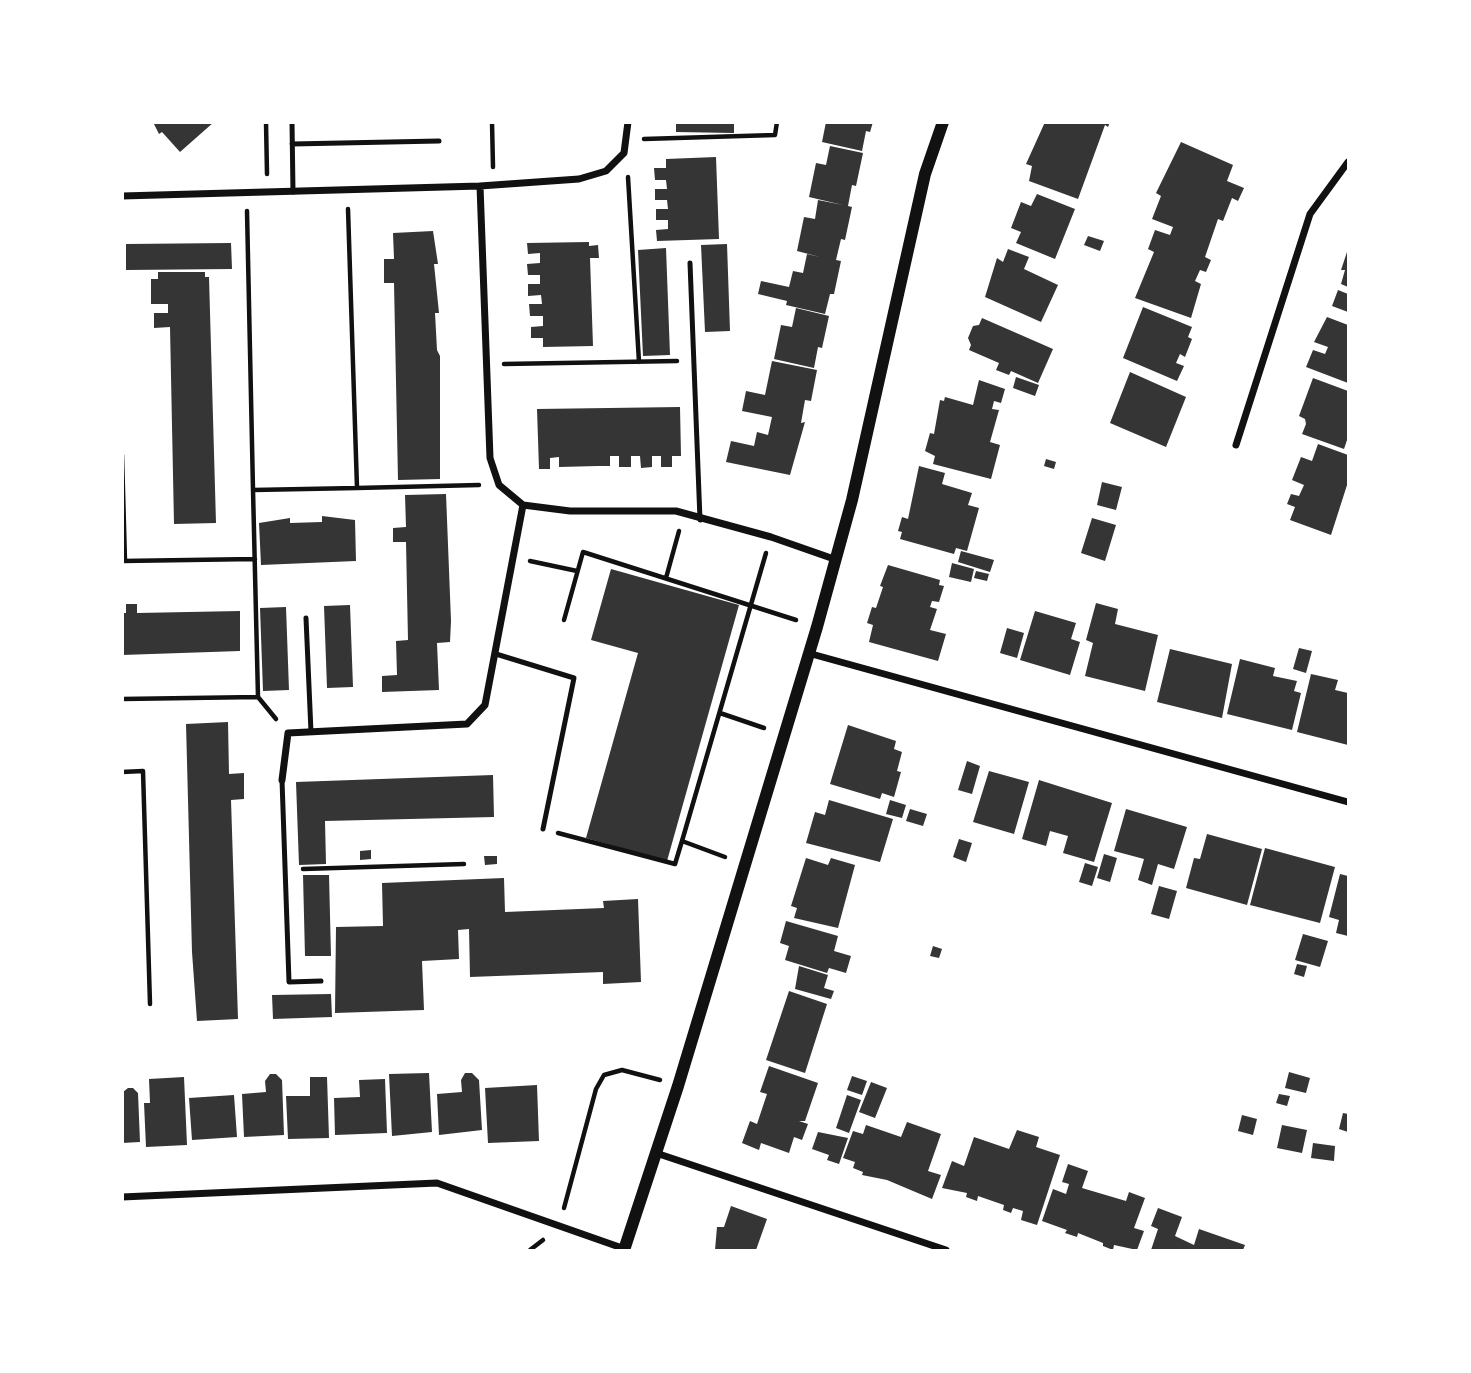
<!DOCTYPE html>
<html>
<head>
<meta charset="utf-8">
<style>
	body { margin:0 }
	#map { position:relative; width:1471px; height:1373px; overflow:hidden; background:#fff; font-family:Signika,sans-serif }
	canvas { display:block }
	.frame { position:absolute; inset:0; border:124px solid #fff; pointer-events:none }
</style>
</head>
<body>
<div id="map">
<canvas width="1471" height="1373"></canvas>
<div class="frame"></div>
</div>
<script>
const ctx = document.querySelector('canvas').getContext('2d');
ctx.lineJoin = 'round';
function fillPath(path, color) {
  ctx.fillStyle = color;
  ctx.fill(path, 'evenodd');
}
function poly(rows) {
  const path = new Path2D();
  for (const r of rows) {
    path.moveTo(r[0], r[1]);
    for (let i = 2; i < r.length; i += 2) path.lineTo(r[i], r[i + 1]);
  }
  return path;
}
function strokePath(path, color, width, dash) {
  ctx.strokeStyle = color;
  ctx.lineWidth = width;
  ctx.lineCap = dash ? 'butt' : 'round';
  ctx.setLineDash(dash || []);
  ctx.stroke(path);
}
fillPath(poly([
	[153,122,214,122,180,152,162,132,159,134],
	[676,122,734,122,734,133,676,132],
	[826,122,873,122,870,132,866,131,862,151,822,142],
	[1045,122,1110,122,1108,127,1105,125,1078,199,1029,181,1032,166,1026,164],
	[1181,142,1233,165,1227,181,1244,188,1238,201,1232,198,1223,221,1218,219,1205,257,1211,260,1206,272,1200,270,1195,281,1201,284,1191,318,1135,298,1154,252,1148,249,1155,230,1170,235,1173,227,1152,219,1161,196,1156,193],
	[830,146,863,153,856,186,852,185,848,206,852,207,845,240,841,239,836,260,841,261,834,294,830,294,825,314,786,305,787,301,758,294,761,281,789,287,793,271,803,273,807,254,820,257,797,251,804,217,815,219,818,200,843,205,809,197,816,163,826,165],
	[716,157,719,239,657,241,656,230,668,229,668,220,656,220,656,209,668,209,667,200,655,200,655,189,667,189,666,180,655,180,654,168,666,168,666,159],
	[1037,194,1075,209,1055,259,1016,243,1021,232,1011,228,1021,202,1031,206],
	[433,231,438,264,434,264,439,313,435,313,437,350,440,356,440,479,398,480,394,283,384,283,384,259,394,259,393,233],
	[1088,236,1104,241,1100,251,1084,245],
	[589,242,589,246,598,245,599,258,590,258,593,346,543,347,543,338,531,338,531,327,543,326,543,316,530,316,529,304,542,304,541,295,528,296,528,284,540,284,540,275,528,275,527,264,540,263,540,253,528,254,527,243],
	[231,243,232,269,126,270,126,244],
	[727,244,730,331,705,332,701,245],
	[666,248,670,355,643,356,638,250],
	[1008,249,1029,257,1024,269,1058,285,1041,322,985,297,997,258,1003,262],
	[1348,249,1348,287,1341,284,1345,270,1341,270],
	[158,272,205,272,205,277,209,277,216,523,174,524,170,327,154,328,154,313,168,313,168,304,151,304,151,279,158,279],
	[1338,290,1348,294,1348,312,1332,306],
	[1143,307,1192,327,1188,337,1192,339,1185,357,1180,354,1176,363,1184,366,1177,381,1123,358],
	[796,308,829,316,822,348,818,347,814,368,774,359,781,325,792,327],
	[1327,317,1348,325,1348,383,1306,367,1313,350,1325,354,1328,347,1314,342],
	[982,318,1053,349,1038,383,1011,371,1009,375,996,370,999,363,969,350,971,345,968,338,973,326,979,325],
	[772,361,817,370,811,401,805,400,801,423,805,422,790,475,726,462,731,441,754,446,757,432,768,435,772,417,742,411,746,391,765,395],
	[1130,372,1186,397,1166,447,1110,423],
	[1016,377,1039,385,1035,396,1013,388],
	[1313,378,1348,391,1348,437,1344,449,1302,434,1306,424,1305,419,1299,416],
	[979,380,1005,389,1001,403,994,401,992,409,999,410,990,442,1000,445,991,479,933,464,935,456,925,451,930,433,934,434,940,400,944,401,945,397,973,405],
	[680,407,681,456,672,456,672,467,661,467,661,456,652,456,652,467,641,468,640,456,631,456,631,467,619,467,619,456,610,456,610,466,598,466,559,467,559,457,550,458,550,469,539,469,537,409],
	[1318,444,1348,455,1348,482,1331,535,1290,520,1295,507,1287,504,1291,494,1299,496,1304,485,1292,480,1301,457,1312,461],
	[1046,459,1056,462,1054,469,1044,466],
	[919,466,945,473,942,484,972,493,968,505,979,508,967,551,956,548,954,554,900,539,902,532,898,531,902,517,908,519],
	[1102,482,1122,487,1116,510,1097,505],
	[446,494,451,621,450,642,437,643,439,690,382,692,382,676,397,675,396,641,408,640,406,542,393,542,393,528,406,527,405,495],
	[322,516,355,520,356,561,261,565,259,523,290,518,290,523,322,522],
	[1092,518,1116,525,1105,561,1081,553],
	[961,551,994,560,990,572,958,562],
	[952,563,974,569,971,582,949,577],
	[888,565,940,580,939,585,944,586,939,602,932,601,930,607,937,609,930,630,946,634,938,661,869,642,873,625,867,623,872,607,876,608,883,587,880,586],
	[611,569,739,605,667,861,586,838,638,653,591,640],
	[976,571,989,574,987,581,974,578],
	[1096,603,1118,609,1115,624,1158,635,1145,691,1085,676,1093,643,1086,640],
	[126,604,137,604,137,613,240,611,240,651,122,655,122,613,126,613],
	[350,605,353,687,327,688,324,606],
	[286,607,289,690,263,691,260,608],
	[1035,611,1076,623,1071,639,1080,642,1070,675,1020,660],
	[1007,628,1024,633,1017,658,1000,653],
	[1299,648,1312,651,1306,673,1293,669],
	[1170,649,1232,664,1222,718,1157,702],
	[1240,659,1275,668,1273,676,1297,681,1294,691,1301,693,1292,730,1227,714],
	[1311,674,1338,680,1335,690,1348,693,1348,745,1297,732],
	[228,722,229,774,244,773,244,799,231,800,238,1019,197,1021,192,952,186,724],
	[848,725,896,741,894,749,902,752,897,771,901,772,894,797,882,793,880,799,830,784],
	[967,761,980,766,972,794,958,790],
	[989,771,1029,782,1014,834,973,822],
	[493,775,494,817,325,821,326,864,299,865,296,782],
	[1039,780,1112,803,1094,862,1063,853,1068,836,1050,831,1046,846,1022,839],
	[829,800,893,819,880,862,806,843,815,812,825,815],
	[890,800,906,805,902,818,886,814],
	[910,809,927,814,923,826,906,821],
	[1126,809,1187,827,1174,869,1158,864,1152,885,1138,880,1144,859,1114,851],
	[1207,834,1262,849,1247,905,1186,888,1194,858,1200,859],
	[959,839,972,843,966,862,953,857],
	[1265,848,1335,867,1320,923,1250,905],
	[371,850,371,859,360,860,360,851],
	[1104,854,1117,858,1110,882,1097,878],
	[484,856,497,856,497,864,485,865],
	[806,858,828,865,831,858,855,865,838,928,794,918,797,908,791,906],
	[1085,863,1098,867,1092,886,1079,882],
	[1340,874,1348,876,1348,936,1336,933,1339,920,1329,917],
	[303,875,329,875,331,956,305,956],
	[504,878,505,912,604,908,603,901,638,899,641,982,603,984,603,972,470,977,469,929,458,930,459,959,422,961,424,1010,335,1013,336,927,383,926,382,883],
	[1159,886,1177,891,1169,919,1151,914],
	[786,921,838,936,834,951,851,956,846,973,829,968,827,973,785,960,789,946,780,943],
	[1303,934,1328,941,1320,967,1295,960],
	[933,946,942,949,939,958,930,956],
	[1297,964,1307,966,1304,977,1294,974],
	[799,966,828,975,824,988,834,991,831,999,795,989],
	[789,991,827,1004,805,1073,766,1060],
	[331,994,332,1017,273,1019,272,995],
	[769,1066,818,1083,805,1121,799,1121,808,1124,802,1140,794,1137,789,1153,761,1143,759,1150,742,1143,750,1121,757,1124,767,1094,760,1092],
	[1289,1072,1310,1078,1306,1093,1285,1088],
	[429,1073,432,1132,392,1136,389,1074],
	[465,1073,472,1073,479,1080,482,1130,439,1135,437,1094,462,1092,461,1080],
	[270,1074,276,1074,282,1080,284,1135,244,1137,242,1094,266,1092,265,1081],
	[852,1076,867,1081,862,1095,847,1090],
	[184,1077,187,1145,146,1147,144,1103,150,1103,149,1079],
	[310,1077,327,1077,329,1138,288,1139,286,1096,310,1096],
	[385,1079,387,1133,335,1135,334,1098,360,1097,359,1080],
	[871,1082,887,1088,875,1118,859,1112],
	[537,1085,539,1141,488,1143,485,1088],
	[128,1088,133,1088,138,1093,140,1142,122,1143,123,1092],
	[1279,1094,1290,1096,1287,1106,1276,1103],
	[234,1095,237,1137,192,1140,189,1098],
	[847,1095,861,1100,849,1133,836,1128],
	[1343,1113,1348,1114,1348,1132,1339,1129],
	[1242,1115,1257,1119,1253,1135,1238,1131],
	[907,1122,941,1134,928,1171,941,1175,932,1199,887,1180,862,1175,863,1172,853,1168,855,1162,843,1158,853,1131,863,1134,866,1125,901,1137],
	[1282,1125,1307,1130,1302,1153,1277,1148],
	[1017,1130,1039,1137,1036,1147,1060,1155,1037,1225,1021,1220,1023,1211,1013,1208,1011,1213,1003,1210,1004,1205,978,1196,977,1201,966,1197,967,1193,942,1188,952,1161,964,1166,974,1137,1009,1149],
	[818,1132,848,1138,839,1164,827,1160,829,1155,812,1149],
	[1313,1143,1335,1146,1334,1161,1311,1158],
	[1068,1164,1088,1171,1082,1188,1126,1201,1129,1192,1145,1198,1134,1228,1144,1231,1137,1250,1114,1245,1113,1250,1103,1246,1103,1243,1078,1233,1077,1237,1065,1233,1067,1230,1042,1221,1053,1189,1066,1194,1069,1184,1062,1182],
	[731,1206,767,1219,756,1250,715,1250,717,1227,724,1227],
	[1158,1208,1182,1217,1175,1236,1194,1245,1199,1229,1245,1245,1243,1250,1151,1250,1158,1229,1151,1226]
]), '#353535');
strokePath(poly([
	[266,122,267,174],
	[492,122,493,167],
	[644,139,775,135,777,122],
	[628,177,639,362],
	[247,211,253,490,357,488,348,209],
	[504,364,677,361],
	[122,455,125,561],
	[357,488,479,485],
	[253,490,258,697],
	[122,561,255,559],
	[530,561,577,571],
	[666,578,679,531],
	[564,620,583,552,796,620],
	[122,699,258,697,276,719],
	[720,713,764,728],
	[122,772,143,771,150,1004],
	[558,833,675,864,682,841,725,857],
	[682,841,766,553],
	[303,869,464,864],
	[564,1208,596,1089,604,1075,622,1070,660,1080],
	[530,1250,543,1240]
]), '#111', 4.5);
strokePath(poly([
	[292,122,293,192],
	[292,144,439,141],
	[690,263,700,520],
	[306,618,311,732],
	[496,654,574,678,543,829],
	[282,780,289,982,321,981]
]), '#111', 5);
strokePath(poly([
	[480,186,579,179,606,171,624,153,628,122],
	[122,196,480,186,490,458,499,485,523,505,570,511,676,511,771,537,834,559],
	[1236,445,1310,214,1348,162],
	[808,653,1348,802],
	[282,780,288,733,467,724,485,705,523,505],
	[656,1153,946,1250],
	[122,1197,437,1183,625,1249]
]), '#111', 7);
strokePath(poly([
	[624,1250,678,1086,817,627,852,500,925,174,943,122]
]), '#111', 12);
</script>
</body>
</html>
